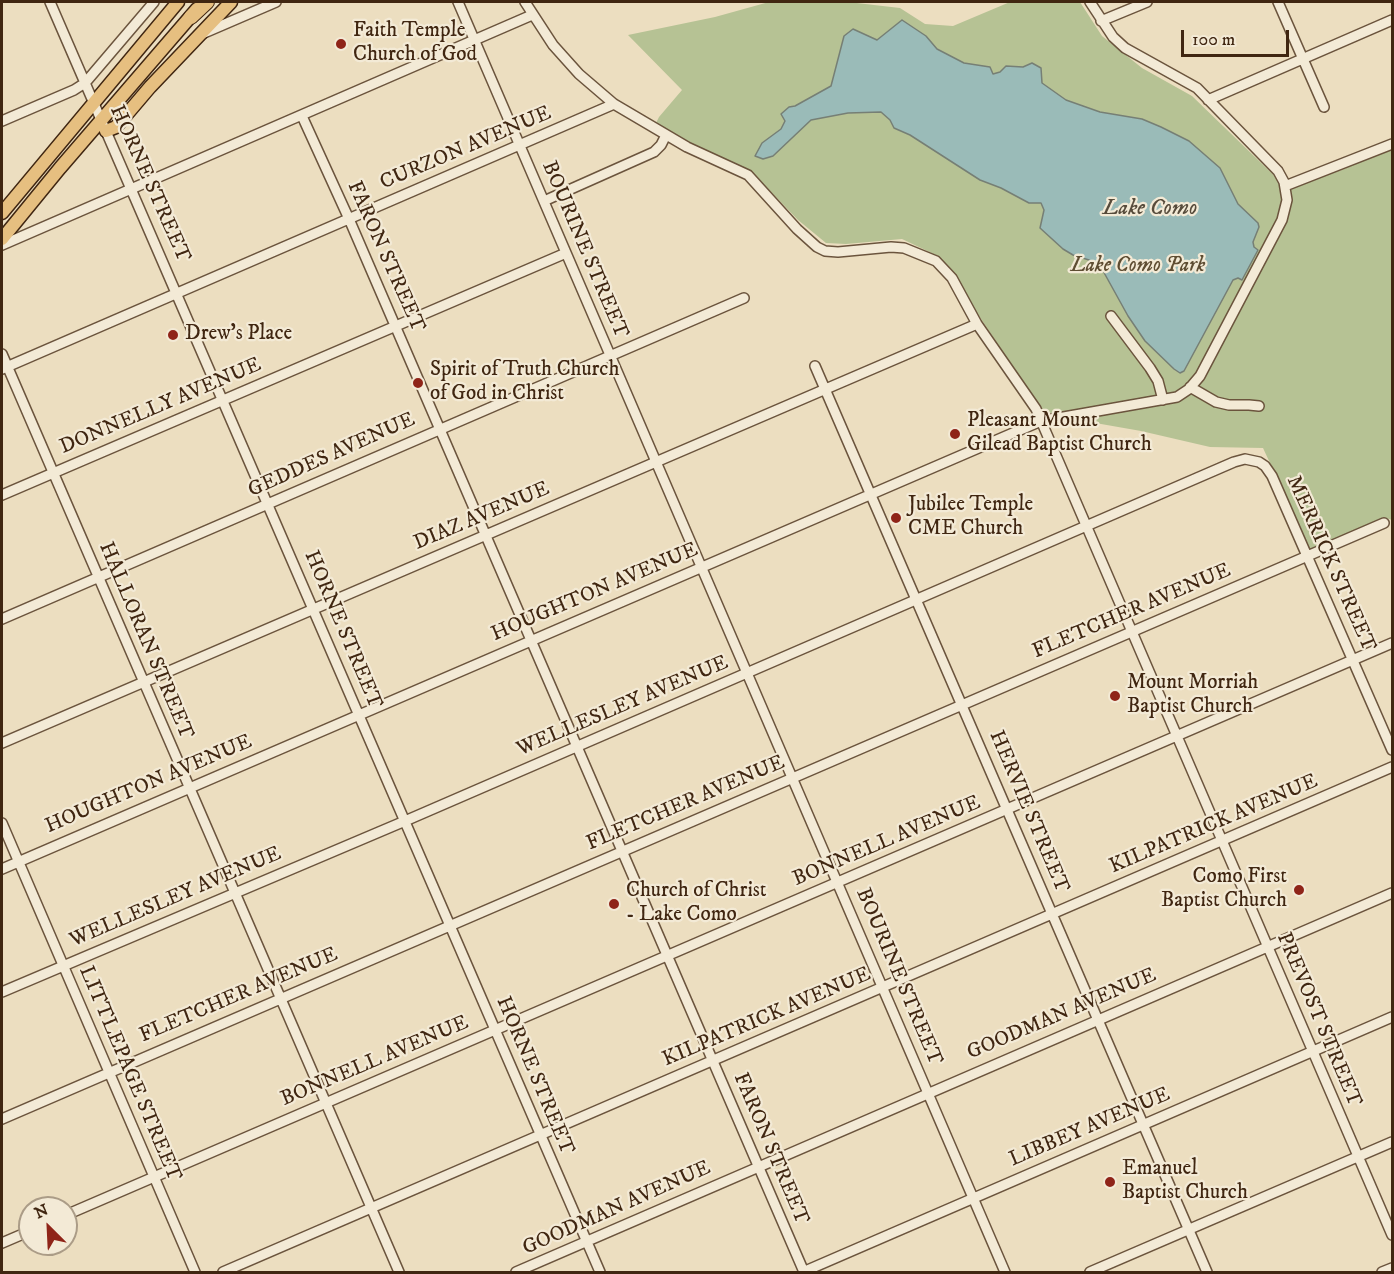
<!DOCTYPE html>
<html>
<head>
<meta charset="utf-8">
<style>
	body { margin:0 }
	#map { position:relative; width:1394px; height:1274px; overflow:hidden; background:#ecdec0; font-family:"IM FELL DW Pica",serif }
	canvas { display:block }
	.frame { position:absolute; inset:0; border:3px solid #402611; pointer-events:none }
	.north { position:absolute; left:18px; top:1196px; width:60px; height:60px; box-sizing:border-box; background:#f3ead6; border:2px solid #ab9c87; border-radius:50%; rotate:336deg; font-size:16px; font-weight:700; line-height:24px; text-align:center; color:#402611 }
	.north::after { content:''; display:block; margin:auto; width:21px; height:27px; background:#8f2418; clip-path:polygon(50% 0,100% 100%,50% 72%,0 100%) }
	.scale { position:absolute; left:1181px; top:30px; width:108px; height:27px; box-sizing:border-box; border:3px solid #402611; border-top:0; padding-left:8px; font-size:18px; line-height:21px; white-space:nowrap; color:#402611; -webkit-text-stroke:4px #f3ead6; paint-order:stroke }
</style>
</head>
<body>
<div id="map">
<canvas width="1394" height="1274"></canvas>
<div class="frame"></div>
<div class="north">N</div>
<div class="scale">100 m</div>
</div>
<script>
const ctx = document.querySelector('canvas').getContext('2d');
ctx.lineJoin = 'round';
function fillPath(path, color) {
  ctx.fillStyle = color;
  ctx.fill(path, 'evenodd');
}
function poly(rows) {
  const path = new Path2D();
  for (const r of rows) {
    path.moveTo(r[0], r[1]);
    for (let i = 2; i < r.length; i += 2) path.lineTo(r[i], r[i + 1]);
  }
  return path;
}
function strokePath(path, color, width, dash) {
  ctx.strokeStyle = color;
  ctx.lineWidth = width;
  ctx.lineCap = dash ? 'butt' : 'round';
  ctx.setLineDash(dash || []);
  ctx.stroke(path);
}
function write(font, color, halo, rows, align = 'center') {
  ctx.font = font + ' "IM FELL DW Pica",serif';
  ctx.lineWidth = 4.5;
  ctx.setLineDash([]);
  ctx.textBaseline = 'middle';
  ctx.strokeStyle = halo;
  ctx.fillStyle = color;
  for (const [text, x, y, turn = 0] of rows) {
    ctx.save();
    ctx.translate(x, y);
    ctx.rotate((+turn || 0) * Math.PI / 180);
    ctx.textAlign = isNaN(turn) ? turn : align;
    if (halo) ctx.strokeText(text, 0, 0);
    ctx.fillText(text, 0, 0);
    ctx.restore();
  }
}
fillPath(poly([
	[769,2,848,2,900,8,925,24,953,26,1010,2,1080,2,1102,36,1142,68,1192,96,1285,186,1342,170,1392,148,1392,520,1386,518,1310,549,1263,448,1210,447,1141,431,1044,414,940,257,902,239,846,244,826,243,798,220,750,170,722,159,655,125,659,117,682,90,628,35,715,17]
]), '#b6c294');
const water = poly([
	[902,20,926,36,937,49,964,63,990,67,993,74,1000,72,1006,66,1023,67,1032,63,1041,68,1042,83,1066,100,1100,112,1142,119,1161,127,1189,141,1220,168,1238,204,1258,223,1259,227,1253,242,1254,247,1258,250,1242,280,1238,278,1233,280,1184,371,1180,373,1174,369,1145,341,1128,316,1102,269,1089,260,1073,255,1063,249,1040,228,1044,210,1041,203,1029,203,1001,188,980,180,910,135,894,128,890,120,881,112,848,113,811,120,773,156,763,159,755,156,762,143,781,129,785,121,781,114,789,107,795,106,831,86,844,36,853,29,877,40,902,20]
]);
fillPath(water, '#9abbb8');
strokePath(water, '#767f75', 1.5);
const minor = poly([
	[50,2,600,1272],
	[458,2,1005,1272],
	[525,2,553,45,579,74,614,104,687,147,748,175,797,229,817,247,825,251,838,252,891,247,904,248,936,261,952,278,977,324,1036,409,1392,1235],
	[1278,2,1324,107],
	[1101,21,1147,2],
	[204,33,276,2],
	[1208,100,1392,20],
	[302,116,349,219,804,1272],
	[2,121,74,90,85,83,154,2],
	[1285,186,1392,144],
	[544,201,654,152,661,145,666,135],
	[2,245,532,15],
	[1111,316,1150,368,1158,381,1163,400],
	[2,354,399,1272],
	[815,366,1207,1272],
	[2,369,614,104],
	[1190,387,1216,402,1229,405,1249,405,1259,406],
	[2,495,566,253],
	[2,619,744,298],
	[2,743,977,324],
	[2,823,195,1272],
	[2,869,1041,421,1177,397,1189,389,1200,376,1282,220,1287,200,1284,182,1278,171,1197,88,1125,48,1113,37,1090,2],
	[2,992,405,821,1234,462,1245,459,1259,462,1265,466,1272,476,1392,750],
	[2,1119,1384,523],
	[66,1215,1392,643],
	[2,1243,30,1231],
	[223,1272,1392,767],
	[516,1272,1392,893],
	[803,1272,1392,1017],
	[1090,1272,1392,1142],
	[1382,1272,1392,1268]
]);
const major = poly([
	[106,131,116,127,150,87,231,2],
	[2,213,178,2],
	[2,239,60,168,197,9]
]);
const highway = poly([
	[191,17,207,2]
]);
strokePath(minor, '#6b543d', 12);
strokePath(major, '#402611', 15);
strokePath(highway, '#402611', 16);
strokePath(minor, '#f3ead6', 9);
strokePath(major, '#e6bf80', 12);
strokePath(highway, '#e6bf80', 14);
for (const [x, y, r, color] of [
	[341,44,6,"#8f2418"],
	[173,335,6,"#8f2418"],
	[418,383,6,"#8f2418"],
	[955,434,6,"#8f2418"],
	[896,518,6,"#8f2418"],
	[1115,696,6,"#8f2418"],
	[1299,890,6,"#8f2418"],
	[614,904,6,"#8f2418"],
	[1110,1182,6,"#8f2418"]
]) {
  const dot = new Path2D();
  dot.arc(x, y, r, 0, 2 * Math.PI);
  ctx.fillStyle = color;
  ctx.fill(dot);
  strokePath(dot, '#f3ead6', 2);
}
write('21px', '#402611', '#f3ead6', [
	["Faith Temple",353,32],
	["Church of God",353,56],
	["Drew's Place",185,335],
	["Spirit of Truth Church",430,371],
	["of God in Christ",430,395],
	["Pleasant Mount",967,422],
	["Gilead Baptist Church",967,446],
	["Jubilee Temple",908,506],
	["CME Church",908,530],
	["Mount Morriah",1127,684],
	["Baptist Church",1127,708],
	["Como First",1287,878,"right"],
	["Baptist Church",1287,902,"right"],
	["Church of Christ",626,892],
	["- Lake Como",626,916],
	["Emanuel",1122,1170],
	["Baptist Church",1122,1194]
], 'left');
write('21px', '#402611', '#f3ead6', [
	["CURZON AVENUE",466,149,-23],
	["HORNE STREET",149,184,66],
	["BOURINE STREET",584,250,67],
	["FARON STREET",385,257,66],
	["DONNELLY AVENUE",161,407,-23],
	["GEDDES AVENUE",332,456,-24],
	["DIAZ AVENUE",482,517,-23],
	["MERRICK STREET",1330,564,66],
	["HOUGHTON AVENUE",595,593,-23],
	["FLETCHER AVENUE",1132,612,-23],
	["HORNE STREET",342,630,67],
	["HALLORAN STREET",145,641,67],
	["WELLESLEY AVENUE",623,707,-23],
	["HOUGHTON AVENUE",149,785,-23],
	["FLETCHER AVENUE",686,804,-23],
	["HERVIE STREET",1028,812,67],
	["KILPATRICK AVENUE",1214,825,-23],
	["BONNELL AVENUE",887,842,-23],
	["WELLESLEY AVENUE",176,898,-23],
	["BOURINE STREET",898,977,67],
	["FLETCHER AVENUE",239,996,-23],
	["GOODMAN AVENUE",1062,1015,-23],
	["KILPATRICK AVENUE",767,1018,-23],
	["PREVOST STREET",1318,1020,67],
	["BONNELL AVENUE",375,1062,-23],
	["LITTLEPAGE STREET",129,1074,67],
	["HORNE STREET",534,1076,67],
	["LIBBEY AVENUE",1090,1128,-23],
	["FARON STREET",770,1149,67],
	["GOODMAN AVENUE",617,1209,-24]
]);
write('italic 21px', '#5e4d32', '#f3ead6', [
	["Lake Como Park",1138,267]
]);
write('italic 22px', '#564b3b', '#f3ead6', [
	["Lake Como",1150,209]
]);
</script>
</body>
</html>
